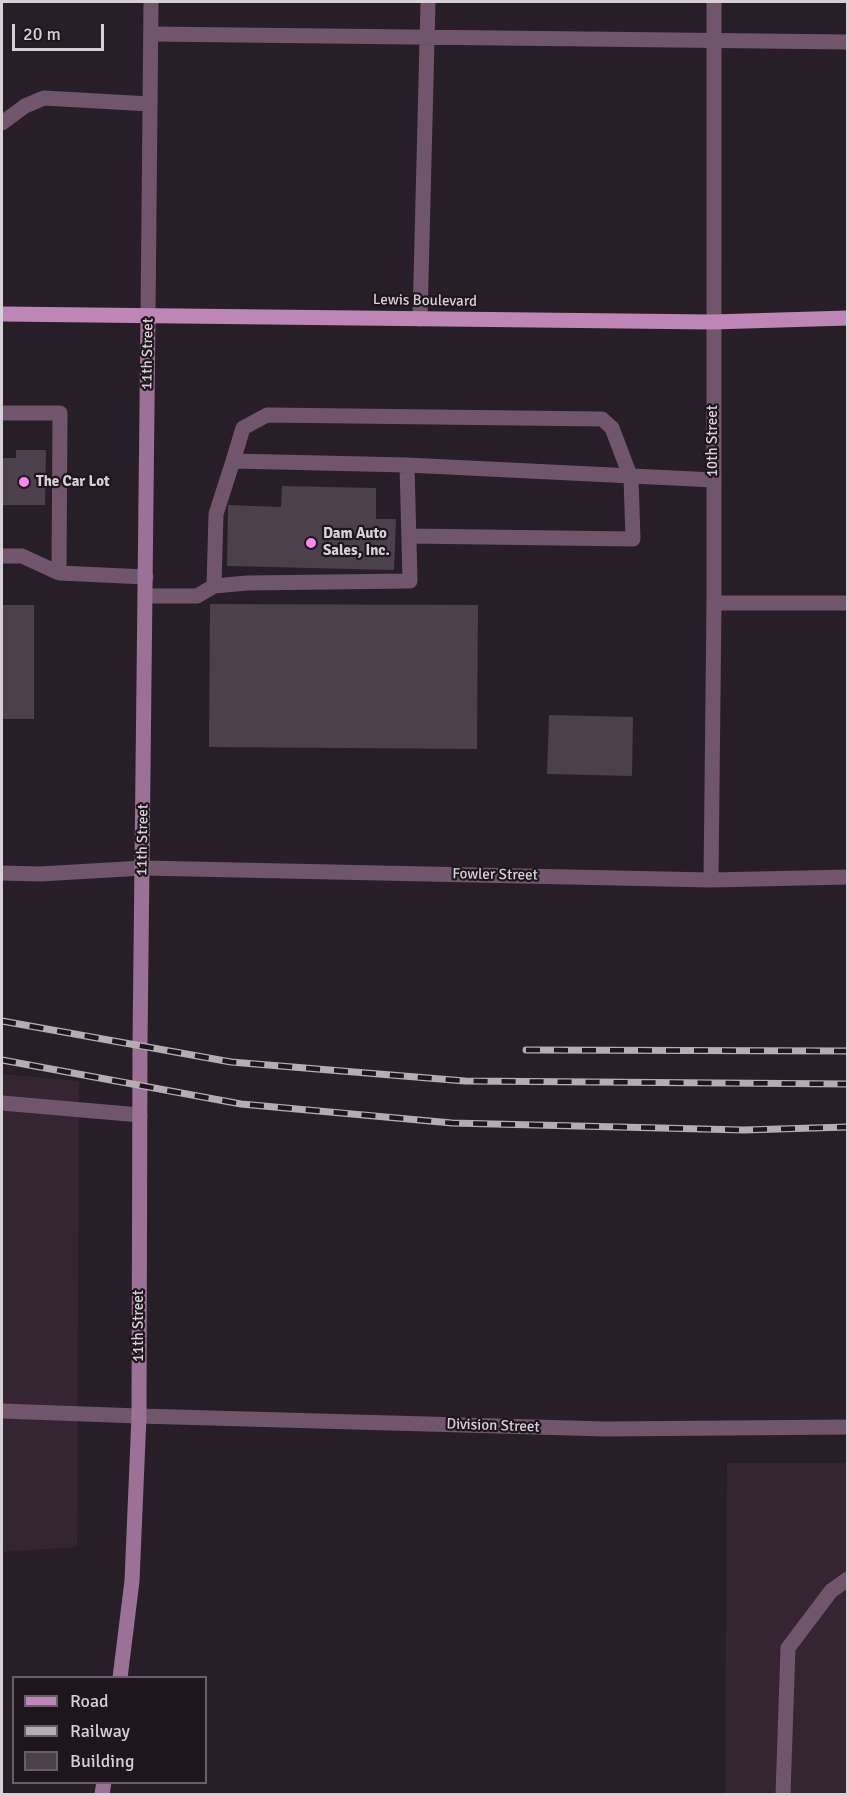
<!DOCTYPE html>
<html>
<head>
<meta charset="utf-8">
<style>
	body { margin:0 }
	#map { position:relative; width:849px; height:1796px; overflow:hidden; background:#281e27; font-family:Signika,sans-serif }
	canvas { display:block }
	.frame { position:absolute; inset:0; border:3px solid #d7d0d6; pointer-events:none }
	.legend { position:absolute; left:12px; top:1676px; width:195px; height:108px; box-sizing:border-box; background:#1f151d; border:2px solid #696067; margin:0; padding:8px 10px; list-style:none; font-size:18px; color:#d7d0d6 }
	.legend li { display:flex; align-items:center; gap:12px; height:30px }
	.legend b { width:30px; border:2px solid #696067 }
	.scale { position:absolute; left:12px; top:24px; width:92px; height:27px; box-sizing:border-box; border:3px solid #d7d0d6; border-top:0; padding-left:8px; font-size:18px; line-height:21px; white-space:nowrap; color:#d7d0d6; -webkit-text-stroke:4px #1f151d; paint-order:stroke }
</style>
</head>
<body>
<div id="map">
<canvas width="849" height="1796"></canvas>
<div class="frame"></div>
<ul class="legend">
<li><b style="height:8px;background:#be86b6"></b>Road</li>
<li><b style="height:8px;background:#b4adb3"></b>Railway</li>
<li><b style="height:16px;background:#4c404a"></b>Building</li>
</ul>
<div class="scale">20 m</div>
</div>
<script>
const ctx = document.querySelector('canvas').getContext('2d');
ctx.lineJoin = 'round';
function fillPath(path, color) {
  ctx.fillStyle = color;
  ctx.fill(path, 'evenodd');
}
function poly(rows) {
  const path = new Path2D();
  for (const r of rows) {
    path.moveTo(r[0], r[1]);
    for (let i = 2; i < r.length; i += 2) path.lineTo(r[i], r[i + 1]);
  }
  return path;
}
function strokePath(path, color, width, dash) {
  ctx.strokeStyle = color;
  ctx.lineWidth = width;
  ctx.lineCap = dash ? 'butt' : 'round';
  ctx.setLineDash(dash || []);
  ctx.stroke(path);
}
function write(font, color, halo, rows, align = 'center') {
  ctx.font = font + ' Signika,sans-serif';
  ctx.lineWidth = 4.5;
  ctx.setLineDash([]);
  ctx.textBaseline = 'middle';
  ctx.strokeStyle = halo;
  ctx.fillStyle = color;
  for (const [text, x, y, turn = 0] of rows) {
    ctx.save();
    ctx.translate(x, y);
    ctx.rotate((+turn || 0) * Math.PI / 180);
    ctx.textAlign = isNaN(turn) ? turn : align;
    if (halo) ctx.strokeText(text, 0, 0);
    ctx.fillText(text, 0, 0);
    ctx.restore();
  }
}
fillPath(poly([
	[2,1074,79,1081,77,1547,2,1552],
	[727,1463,847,1463,847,1794,725,1794]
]), '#352532');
fillPath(poly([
	[16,450,46,450,45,505,2,505,2,458,16,458],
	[282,486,376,488,376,519,396,519,394,570,227,566,228,505,281,507],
	[210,604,478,605,477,749,209,747],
	[2,605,34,605,34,719,2,719],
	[549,715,633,717,632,776,547,774]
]), '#4c404a');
strokePath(poly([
	[151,34,848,42],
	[2,123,25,106,44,98,150,104],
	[420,319,428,2],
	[2,413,60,413,59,573,22,556,2,556],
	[233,461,407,465],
	[59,573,146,577],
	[214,586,216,514,233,461,243,428,267,415,602,419,612,428,631,478,633,539,409,536],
	[145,596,197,596,214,586,247,583,410,581,407,465,714,480],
	[714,603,848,603],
	[2,873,40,874,143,868],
	[2,1103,140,1115],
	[2,1411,139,1416],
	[783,1794,788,1648,831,1591,848,1579]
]), '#70556c', 15);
strokePath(poly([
	[148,316,151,2],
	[143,868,711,880,848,877],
	[711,880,714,603,714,2],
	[139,1416,606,1429,848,1427]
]), '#70556c', 15);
strokePath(poly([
	[120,1678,132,1581,139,1416,140,1044,148,316],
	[102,1794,104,1782]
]), '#9c7196', 15);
strokePath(poly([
	[2,314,712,322,848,318]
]), '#be86b6', 15);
const rail = poly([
	[2,1021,231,1062,465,1081,848,1084],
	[526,1050,848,1051],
	[2,1060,241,1104,452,1123,744,1130,848,1127]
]);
strokePath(rail, '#b4adb3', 7);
strokePath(rail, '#1f151d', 4.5, [14]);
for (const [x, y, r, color] of [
	[24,482,6,"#f888eb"],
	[311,543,6,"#f888eb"]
]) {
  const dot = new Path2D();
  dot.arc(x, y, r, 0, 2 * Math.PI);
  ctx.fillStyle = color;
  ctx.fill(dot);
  strokePath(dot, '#1f151d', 2);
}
write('15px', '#d7d0d6', '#1f151d', [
	["Lewis Boulevard",425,301,1],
	["11th Street",148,354,-89],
	["10th Street",713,441,-90],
	["11th Street",143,840,-89],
	["Fowler Street",495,875,1],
	["11th Street",139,1326,-90],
	["Division Street",493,1426,2]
]);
write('bold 15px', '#d7d0d6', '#1f151d', [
	["The Car Lot",36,482],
	["Dam Auto",323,534],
	["Sales, Inc.",323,551]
], 'left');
</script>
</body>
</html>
